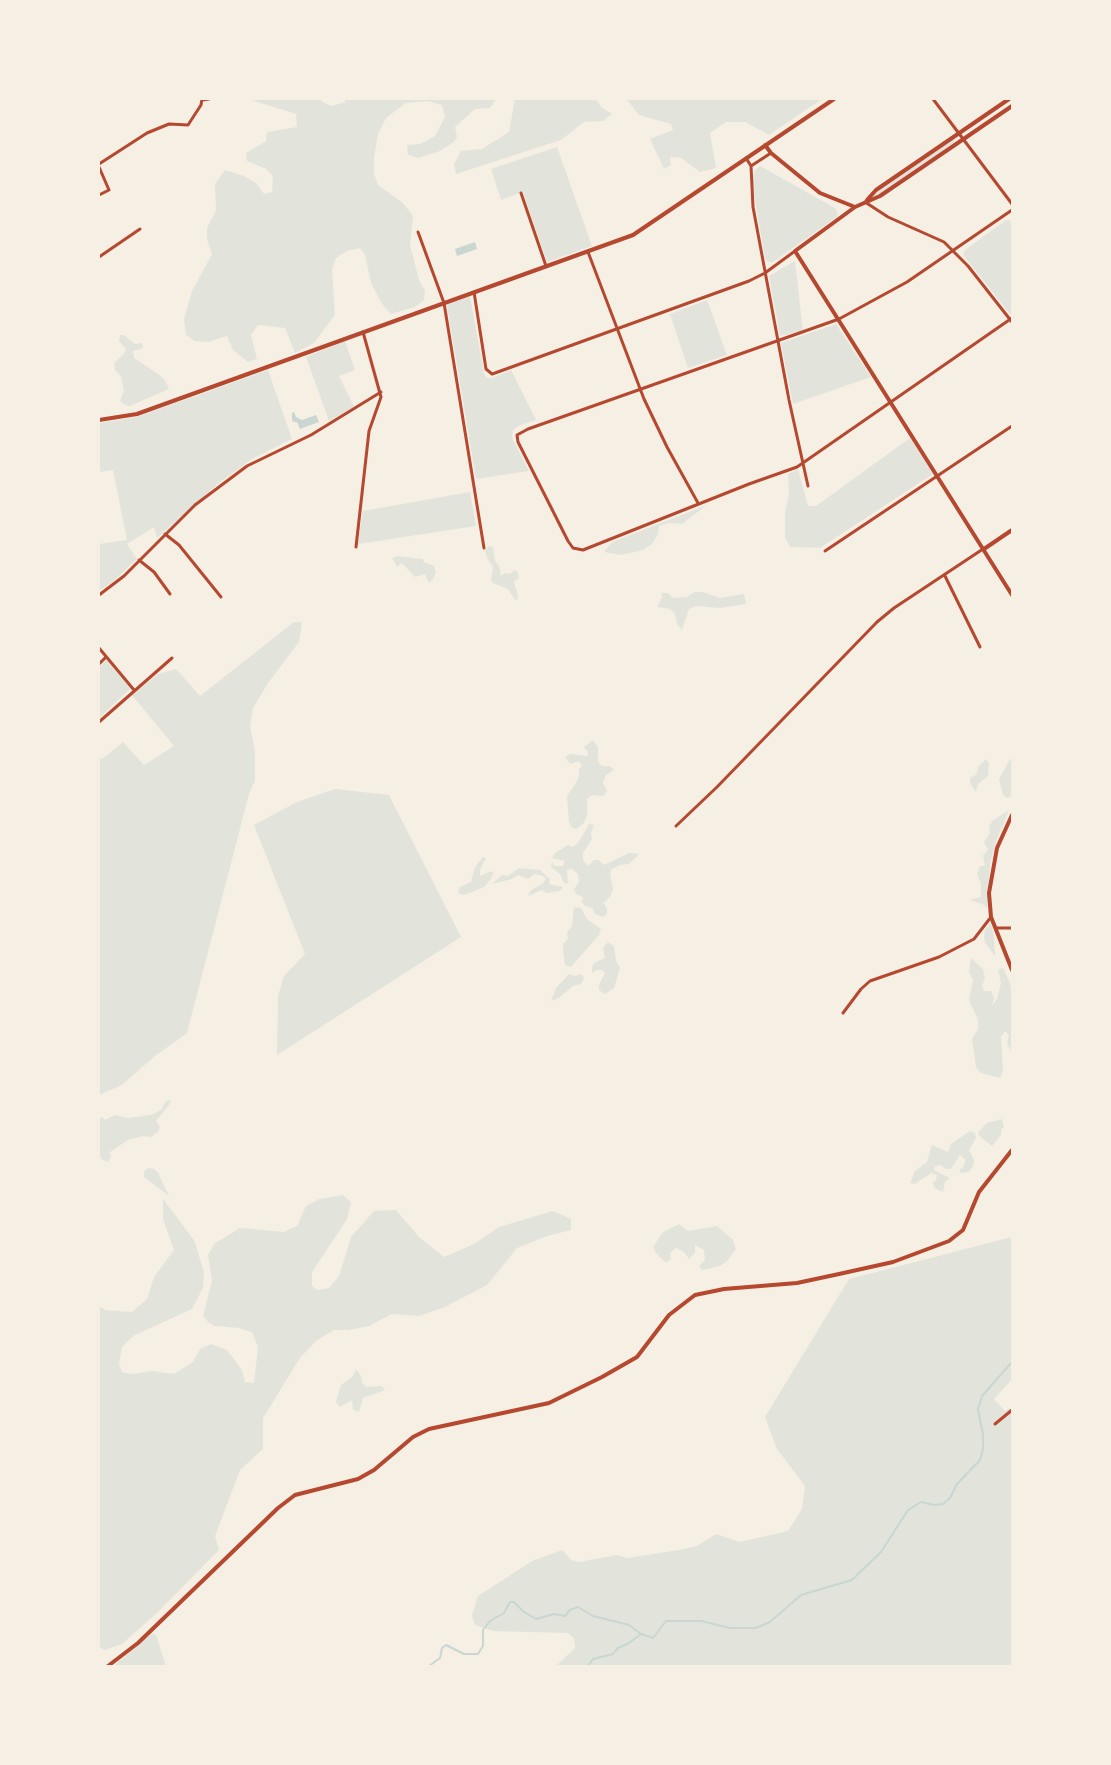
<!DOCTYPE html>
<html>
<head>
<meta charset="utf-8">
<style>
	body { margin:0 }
	#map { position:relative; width:1111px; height:1765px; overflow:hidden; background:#f6efe4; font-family:"Fira Sans",sans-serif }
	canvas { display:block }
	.frame { position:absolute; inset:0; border:100px solid #f6efe4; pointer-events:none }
</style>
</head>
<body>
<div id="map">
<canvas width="1111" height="1765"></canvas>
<div class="frame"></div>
</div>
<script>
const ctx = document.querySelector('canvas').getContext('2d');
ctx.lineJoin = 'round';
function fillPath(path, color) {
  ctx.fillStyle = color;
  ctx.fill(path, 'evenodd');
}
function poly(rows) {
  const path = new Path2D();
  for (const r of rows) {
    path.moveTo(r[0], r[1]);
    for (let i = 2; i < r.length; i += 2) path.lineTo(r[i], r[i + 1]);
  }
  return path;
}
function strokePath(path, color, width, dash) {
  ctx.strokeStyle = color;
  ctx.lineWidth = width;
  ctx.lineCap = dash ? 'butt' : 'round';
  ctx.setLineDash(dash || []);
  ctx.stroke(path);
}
fillPath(poly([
	[248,99,321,99,322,102,332,106,345,102,345,99,496,99,490,108,475,109,455,127,457,137,454,142,440,151,418,158,408,155,407,145,420,144,435,136,445,117,442,105,428,101,406,103,386,118,378,134,374,158,374,174,378,185,403,203,413,216,410,245,419,280,425,291,424,300,415,307,391,314,382,304,371,283,365,255,360,248,347,251,336,258,332,269,335,315,314,343,295,353,285,328,258,325,251,335,257,359,248,362,233,350,227,336,208,342,195,341,186,335,184,319,192,291,212,254,207,239,207,228,216,211,215,184,225,170,244,176,256,183,264,194,272,192,273,176,266,169,247,161,246,153,266,141,267,132,297,127,296,114],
	[515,99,596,99,601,107,612,114,603,121,584,122,561,140,456,174,454,164,461,151,482,149,509,132],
	[626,99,822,99,769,135,745,122,726,122,710,133,716,168,700,172,681,158,670,157,671,165,664,169,650,139,673,130,671,124,639,115],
	[954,139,955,142,872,199,870,197],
	[557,147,592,246,547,262,523,192,501,200,491,169],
	[760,166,835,208,838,213,837,217,773,262,768,262,765,258,752,183,755,170],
	[1006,220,1012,221,1012,314,1010,314,963,255,965,250],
	[795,261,803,331,780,336,769,276],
	[470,296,484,374,487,378,492,378,511,370,536,420,518,426,513,430,512,438,529,471,476,479,447,305],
	[707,300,727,355,688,368,670,314],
	[836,324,871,377,793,404,781,343],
	[120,335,124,335,135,344,142,343,143,348,133,351,134,358,158,374,165,380,169,389,130,406,123,404,120,400,124,391,121,376,115,370,114,363,124,354,126,349,119,341],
	[345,341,355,370,339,376,354,407,329,421,306,357],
	[268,370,292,439,254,458,220,482,157,538,154,527,127,544,137,559,110,584,99,590,99,544,127,540,113,470,99,472,99,423,137,417],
	[910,438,933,474,820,548,790,547,785,538,785,513,789,494,788,474,798,469,808,506,816,506],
	[470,492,476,526,358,544,363,511],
	[707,505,682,524,669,523,659,526,658,534,652,544,643,550,621,555,604,552,612,542],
	[489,546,493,547,495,561,499,566,501,576,505,573,510,574,514,570,518,572,519,578,514,582,517,592,518,599,515,600,508,589,493,583,491,580,493,567,487,558,485,550],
	[397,556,423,559,424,562,434,566,436,572,433,579,429,583,425,574,415,577,402,563,397,567,392,558],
	[694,592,703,592,720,598,744,594,746,604,720,608,696,606,689,609,682,630,677,624,675,614,670,609,657,607,662,597,661,593,668,593,673,598,687,597],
	[294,622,302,622,299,642,268,683,253,708,250,726,255,751,255,780,249,794,187,1033,155,1056,122,1085,99,1095,99,756,102,759,123,742,144,765,174,746,132,695,158,674,176,669,200,696],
	[107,660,131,688,99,718,99,667],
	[593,740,598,747,598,762,602,766,610,766,614,770,606,775,603,783,607,790,604,796,592,795,587,799,587,816,583,824,576,829,572,828,569,822,567,796,576,783,579,777,579,769,582,766,579,761,570,764,565,757,570,754,587,756,588,752,584,747],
	[1012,756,1012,796,1006,798,1003,795,999,779],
	[986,759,989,763,988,776,978,784,976,792,970,783,970,778,977,774,978,767],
	[335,789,389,795,461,937,277,1055,278,996,284,976,305,954,254,825,297,802],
	[1009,810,995,844,990,864,987,908,984,905,970,900,981,897,981,884,977,874,980,866,985,866,983,855,988,850,984,842,990,833,989,827,992,821],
	[589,824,594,825,591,833,592,839,583,853,583,860,588,866,594,860,599,860,604,865,629,853,639,854,629,864,620,865,612,869,610,874,613,889,610,897,603,903,607,908,607,914,602,917,595,914,592,908,585,906,582,902,583,897,576,894,574,889,579,882,578,874,572,869,567,870,568,884,564,883,560,874,551,867,552,862,555,866,563,866,565,861,552,858,555,853,568,845,573,847,578,843],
	[483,857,486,858,480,870,480,876,491,871,494,873,490,880,484,887,470,893,463,895,458,893,460,887,471,882,475,867],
	[519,868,540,870,550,879,549,884,563,887,560,891,546,893,542,890,528,896,531,890,542,884,546,879,543,876,534,874,528,879,518,875,512,879,492,884,502,875,508,876],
	[574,907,581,908,587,919,601,929,599,935,571,967,565,965,563,951,563,944,568,939,567,932,572,926],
	[991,923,994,937,995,956,985,943,984,937,985,930],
	[608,942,614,946,616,961,620,968,614,988,605,994,599,990,599,985,605,973,602,970,596,970,592,973,592,967,594,963,605,958,603,948],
	[971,958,983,969,985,978,982,986,984,991,991,991,994,998,992,1006,997,999,1001,983,998,970,1003,968,1010,983,1012,994,1012,1071,1011,1052,1007,1043,1009,1036,1005,1031,1001,1037,1003,1071,1000,1078,981,1073,976,1067,972,1039,978,1029,978,1020,969,1000,973,980,969,972],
	[569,974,575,976,581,974,584,978,581,984,573,986,559,998,551,1001,556,988],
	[171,1099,169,1105,156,1121,160,1127,158,1132,151,1137,143,1136,128,1140,110,1152,111,1157,108,1162,101,1159,99,1153,99,1119,102,1117,105,1120,115,1115,128,1118,151,1115,161,1110,165,1102],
	[1002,1119,1004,1127,1001,1130,1001,1135,992,1146,978,1135,980,1130,987,1123],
	[970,1131,975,1133,976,1138,969,1150,974,1160,973,1166,969,1172,961,1173,959,1170,964,1166,965,1160,960,1155,951,1169,945,1169,941,1165,935,1166,934,1170,950,1178,945,1182,943,1192,936,1189,932,1183,936,1180,937,1175,931,1173,915,1184,910,1183,915,1171,927,1162,932,1145,948,1152,951,1144],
	[148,1168,154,1169,158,1173,169,1196,144,1177,144,1171],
	[343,1195,351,1202,347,1219,312,1272,312,1286,317,1290,329,1288,339,1276,351,1237,374,1211,396,1210,419,1237,444,1257,474,1244,499,1227,553,1211,571,1219,571,1230,547,1236,517,1248,487,1285,445,1307,419,1316,392,1314,369,1326,349,1330,334,1330,316,1341,300,1358,263,1418,263,1449,240,1470,215,1536,219,1550,157,1613,122,1644,105,1650,99,1647,99,1306,105,1310,132,1312,147,1299,154,1277,174,1250,163,1219,163,1199,194,1240,204,1272,203,1288,192,1309,133,1336,122,1347,119,1364,122,1372,132,1374,152,1371,174,1374,193,1362,200,1349,211,1344,227,1350,242,1370,245,1382,254,1383,258,1347,252,1332,239,1328,215,1326,209,1323,203,1316,212,1280,208,1255,214,1244,240,1228,284,1232,297,1226,306,1206,319,1199],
	[679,1224,688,1231,717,1226,733,1240,736,1249,727,1261,720,1266,702,1270,699,1266,705,1260,704,1250,695,1245,695,1253,689,1259,684,1252,676,1248,670,1253,671,1259,666,1263,656,1253,653,1247,663,1232],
	[1012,1237,1012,1379,994,1399,1005,1411,1009,1408,1012,1411,1012,1666,556,1666,575,1648,574,1638,568,1633,493,1631,475,1625,472,1615,478,1596,532,1561,562,1550,571,1560,579,1562,616,1555,628,1558,679,1550,697,1546,716,1534,740,1542,788,1531,802,1509,805,1486,777,1449,765,1417,849,1279],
	[356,1369,361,1376,362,1383,367,1387,382,1386,385,1390,363,1398,359,1412,353,1410,352,1400,340,1407,336,1402,341,1385,353,1376],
	[152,1633,156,1635,166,1666,114,1666]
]), '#e2e4dc');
fillPath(poly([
	[475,242,477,249,457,256,455,249],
	[294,412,296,417,302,420,316,415,319,422,300,429,297,422,293,422,292,419,292,413]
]), '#c9d6d2');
strokePath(poly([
	[429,1666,440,1658,442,1648,446,1645,464,1654,478,1654,483,1646,483,1630,490,1621,504,1613,510,1602,514,1602,524,1612,536,1619,554,1614,565,1616,570,1610,578,1607,593,1616,629,1625,641,1634,653,1638,666,1621,701,1621,730,1628,756,1628,770,1622,801,1595,852,1580,881,1552,908,1510,921,1502,934,1505,943,1504,950,1498,957,1484,980,1460,983,1449,983,1435,978,1409,982,1396,1012,1362],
	[588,1666,593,1659,613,1654,618,1648,629,1643,641,1634]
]), '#c9d6d2', 2);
strokePath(poly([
	[933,99,1012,204],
	[202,100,209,99],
	[746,158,751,166,753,207,789,400,808,486],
	[99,164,147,133,169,124,188,125,201,105,202,99],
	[751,166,771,153],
	[99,167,109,190,99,195],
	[521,193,546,266],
	[865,202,888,217,944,242,968,266,1012,322],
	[1012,210,907,282,839,319,528,429,517,435,518,442,568,541,573,548,583,550,749,484,797,467,1012,318],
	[418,232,444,303,484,548],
	[588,252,644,399,667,447,698,503],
	[99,257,140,229],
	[474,292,486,369,492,374,495,373,749,281,765,273,795,251],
	[165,534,179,545,221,597],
	[356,547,369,431,381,397,363,332],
	[825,551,1012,426],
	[139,560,154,572,170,594],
	[945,576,980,647],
	[99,595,124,576,195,505,247,466,311,435,381,392],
	[99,648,134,690],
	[99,664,106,657],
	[99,722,172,658],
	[676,826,717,787,877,622,894,608,983,549],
	[997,928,1012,928],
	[843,1013,861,989,870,981,939,957,974,939,991,917],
	[995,1424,1012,1410]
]), '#b5482f', 3);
strokePath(poly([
	[1012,106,880,196,855,207,795,251,1012,595],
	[765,145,771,153,820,193,855,207],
	[867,200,876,190,1009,99],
	[99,420,137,414,633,235,834,99],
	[984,549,1012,530],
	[1012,815,997,848,989,893,991,917,1012,970],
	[108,1666,138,1643,278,1508,295,1495,358,1479,374,1470,413,1437,429,1429,549,1403,602,1377,637,1357,669,1315,695,1295,724,1289,797,1283,839,1274,893,1262,949,1241,963,1230,979,1192,1012,1150]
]), '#b5482f', 4);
</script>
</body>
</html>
